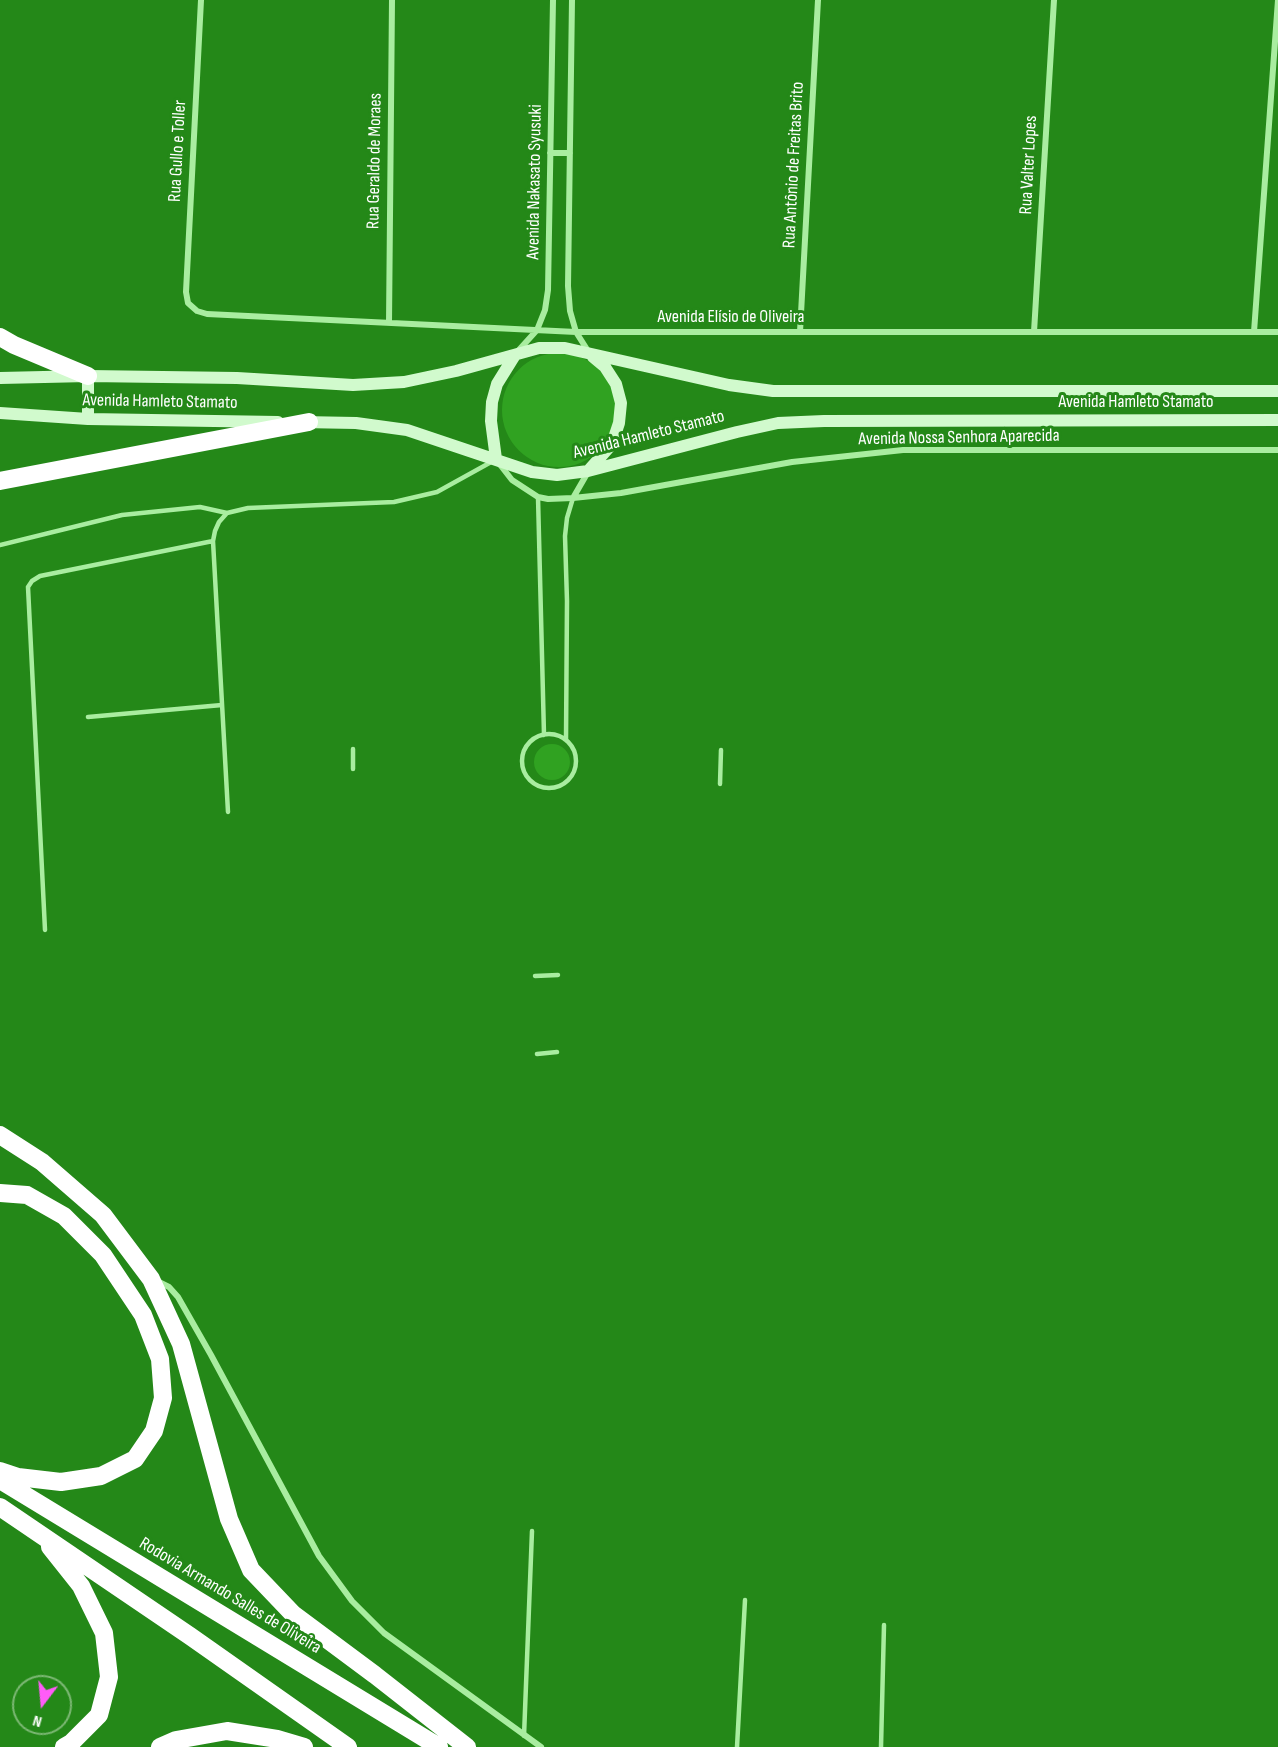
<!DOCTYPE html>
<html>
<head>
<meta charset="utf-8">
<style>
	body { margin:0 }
	#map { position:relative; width:1278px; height:1747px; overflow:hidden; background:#248818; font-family:"Sofia Sans Condensed",sans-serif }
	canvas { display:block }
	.north { position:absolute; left:12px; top:1675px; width:60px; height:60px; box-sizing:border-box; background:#248818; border:2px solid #7cb874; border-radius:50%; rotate:196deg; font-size:16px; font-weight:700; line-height:24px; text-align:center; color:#fff }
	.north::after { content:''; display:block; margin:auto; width:21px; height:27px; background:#ff5cf8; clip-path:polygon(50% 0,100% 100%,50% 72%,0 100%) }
</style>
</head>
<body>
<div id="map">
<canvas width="1278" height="1747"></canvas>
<div class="north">N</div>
</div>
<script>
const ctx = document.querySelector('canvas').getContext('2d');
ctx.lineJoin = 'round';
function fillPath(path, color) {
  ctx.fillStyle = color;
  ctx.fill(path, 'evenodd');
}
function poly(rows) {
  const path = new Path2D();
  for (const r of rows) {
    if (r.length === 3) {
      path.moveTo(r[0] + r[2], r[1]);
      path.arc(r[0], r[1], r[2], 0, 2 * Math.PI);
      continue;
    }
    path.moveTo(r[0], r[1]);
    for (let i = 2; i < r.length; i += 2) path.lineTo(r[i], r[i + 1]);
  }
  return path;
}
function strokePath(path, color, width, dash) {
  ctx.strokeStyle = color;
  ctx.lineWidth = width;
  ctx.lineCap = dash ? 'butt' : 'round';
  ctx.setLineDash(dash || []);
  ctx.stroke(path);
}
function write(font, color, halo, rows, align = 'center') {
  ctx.font = font + ' "Sofia Sans Condensed",sans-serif';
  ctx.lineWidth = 6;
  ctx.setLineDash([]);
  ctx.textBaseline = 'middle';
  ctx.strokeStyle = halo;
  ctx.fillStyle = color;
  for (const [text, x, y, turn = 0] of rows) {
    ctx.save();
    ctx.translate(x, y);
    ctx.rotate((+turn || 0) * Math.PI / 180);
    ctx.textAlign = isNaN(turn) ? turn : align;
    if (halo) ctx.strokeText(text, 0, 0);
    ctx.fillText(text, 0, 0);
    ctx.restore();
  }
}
fillPath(poly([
	[559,410,57],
	[552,762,18]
]), '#30a221');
strokePath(poly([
	[538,497,544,735],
	[0,545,122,515,200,507,227,513],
	[88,717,222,705],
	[549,761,27],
	[566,740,567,601,565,536,567,518,573,498],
	[353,769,353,749],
	[720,784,721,750],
	[228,812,213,541,215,531,219,522,227,513,248,508,394,502,437,492,493,461],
	[45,930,28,587,32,581,40,576,213,541],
	[535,976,558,975],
	[537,1054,557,1052],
	[524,1736,532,1531],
	[737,1747,745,1600],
	[881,1747,884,1625]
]), '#a9eda0', 4.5);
strokePath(poly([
	[201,0,186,292,188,303,197,311,207,314,576,332,1278,332],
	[572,0,568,286,570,311,576,332,588,351],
	[550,153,570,153],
	[389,323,392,0],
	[800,332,818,0],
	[1034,332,1054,0],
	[1254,332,1278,0],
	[518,351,537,330,545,310,548,290,553,0],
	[498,462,512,480,538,497,548,499,573,498,588,472],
	[573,498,621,493,792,462,903,450,1278,450],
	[157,1281,169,1287,178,1297,211,1355,319,1556,352,1601,384,1633,541,1747]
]), '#a9eda0', 6);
strokePath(poly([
	[0,378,88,376,237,378,353,385,404,382,456,371,539,348,565,348,729,385,773,391,1278,391],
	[0,413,88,419,278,422],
	[88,419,88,376],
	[301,422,356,423,407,430,532,472,557,475,588,471,737,432,778,423,824,421,1278,420],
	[496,459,491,421,492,402,497,384,515,355],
	[589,470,612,444,619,423,621,403,616,384,605,367,593,357]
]), '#d1facd', 12);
strokePath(poly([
	[0,337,14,345,88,376],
	[0,481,309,422],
	[0,1135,42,1162,103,1215,151,1279,181,1344,229,1519,251,1570,293,1614,375,1675,467,1747],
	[0,1193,27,1195,64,1216,103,1255,143,1315,160,1359,163,1398,154,1431,135,1459,101,1476,61,1482,18,1477,0,1471],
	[0,1480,439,1747],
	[0,1507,190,1636,348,1747],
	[50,1547,81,1586,104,1633,109,1677,99,1715,71,1743,64,1747],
	[160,1747,176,1740,227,1731,277,1739,304,1747]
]), '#fff', 18);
write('18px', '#fff', '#248818', [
	["Rua Gullo e Toller",178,151,-87],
	["Rua Geraldo de Moraes",375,161,-89],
	["Rua Antônio de Freitas Brito",794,165,-87],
	["Rua Valter Lopes",1029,165,-87],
	["Avenida Nakasato Syusuki",535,182,-89],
	["Avenida Elísio de Oliveira",731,317],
	["Avenida Hamleto Stamato",160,402,1],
	["Avenida Hamleto Stamato",1136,402],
	["Avenida Hamleto Stamato",649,435,-14],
	["Avenida Nossa Senhora Aparecida",959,438,-1],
	["Rodovia Armando Salles de Oliveira",230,1596,31]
]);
</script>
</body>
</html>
